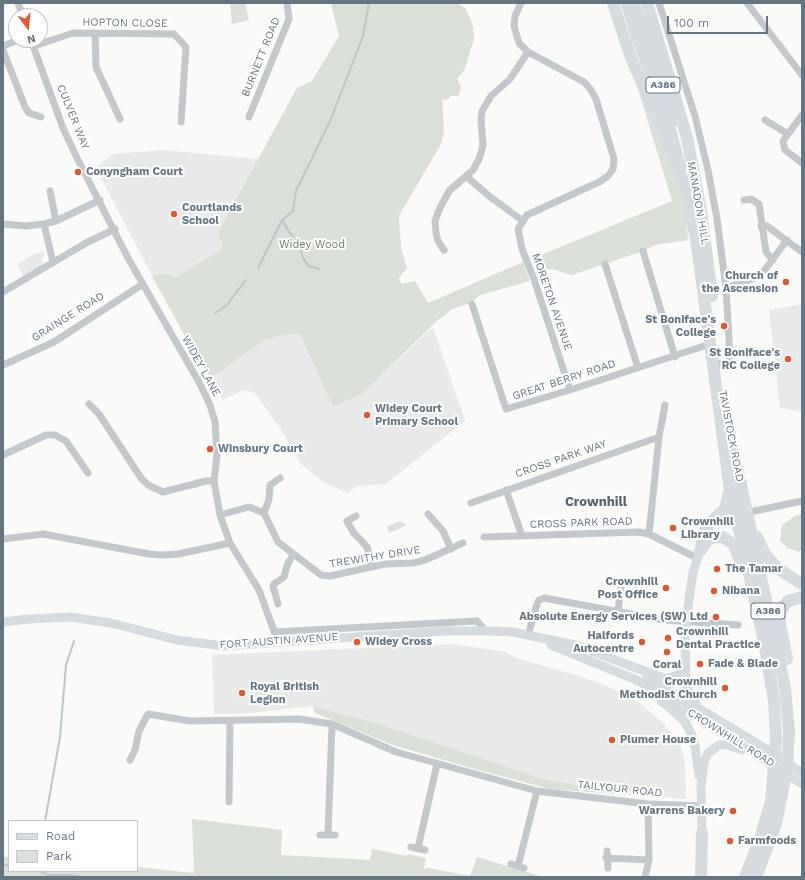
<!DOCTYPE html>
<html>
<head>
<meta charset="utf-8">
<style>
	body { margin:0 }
	#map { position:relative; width:805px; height:880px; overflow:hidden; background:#fafaf8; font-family:"Work Sans",sans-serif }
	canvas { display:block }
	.frame { position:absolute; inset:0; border:4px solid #657683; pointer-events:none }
	.legend { position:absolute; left:8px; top:820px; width:130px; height:52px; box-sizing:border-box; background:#fff; border:1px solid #c1c8cd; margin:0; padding:5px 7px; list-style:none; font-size:12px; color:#657683 }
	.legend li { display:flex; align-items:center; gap:8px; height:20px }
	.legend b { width:20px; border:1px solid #c1c8cd }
	.north { position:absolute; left:8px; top:8px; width:40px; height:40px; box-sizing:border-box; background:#fff; border:1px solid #c1c8cd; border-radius:50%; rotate:164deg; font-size:11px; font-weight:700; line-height:16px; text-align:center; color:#657683 }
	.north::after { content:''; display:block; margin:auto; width:14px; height:18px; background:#e4572e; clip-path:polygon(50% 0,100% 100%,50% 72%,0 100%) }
	.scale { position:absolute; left:667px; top:16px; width:101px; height:18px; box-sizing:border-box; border:2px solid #657683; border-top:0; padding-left:5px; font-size:12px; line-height:14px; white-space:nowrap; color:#657683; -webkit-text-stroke:3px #fff; paint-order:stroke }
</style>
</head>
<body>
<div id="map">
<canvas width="805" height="880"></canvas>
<div class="frame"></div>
<ul class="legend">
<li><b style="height:5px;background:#d6dbdf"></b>Road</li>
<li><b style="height:11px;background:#dadfd7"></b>Park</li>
</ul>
<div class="north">N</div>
<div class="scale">100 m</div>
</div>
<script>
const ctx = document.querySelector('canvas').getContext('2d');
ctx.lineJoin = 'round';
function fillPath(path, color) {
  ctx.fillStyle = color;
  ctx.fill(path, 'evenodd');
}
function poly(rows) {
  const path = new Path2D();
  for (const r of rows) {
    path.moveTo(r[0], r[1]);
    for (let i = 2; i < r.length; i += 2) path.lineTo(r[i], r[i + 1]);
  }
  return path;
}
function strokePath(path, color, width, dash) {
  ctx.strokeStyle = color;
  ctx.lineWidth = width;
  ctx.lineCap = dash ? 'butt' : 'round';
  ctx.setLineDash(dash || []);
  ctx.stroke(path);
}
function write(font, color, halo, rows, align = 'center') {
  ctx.font = font + ' "Work Sans",sans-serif';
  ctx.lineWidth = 4;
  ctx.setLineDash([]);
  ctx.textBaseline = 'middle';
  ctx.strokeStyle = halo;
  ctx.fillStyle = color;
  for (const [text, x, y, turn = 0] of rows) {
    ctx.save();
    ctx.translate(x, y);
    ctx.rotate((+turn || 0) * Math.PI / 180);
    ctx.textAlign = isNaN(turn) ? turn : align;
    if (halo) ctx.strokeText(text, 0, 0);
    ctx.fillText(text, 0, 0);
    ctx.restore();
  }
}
fillPath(poly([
	[164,150,258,159,218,232,223,248,174,279,164,273,152,276,96,168,112,154],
	[43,252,45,255,42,257,42,260,44,265,24,277,17,265,36,253],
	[802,304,802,412,780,408,769,310],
	[433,327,465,421,386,484,356,486,348,493,323,482,301,464,280,428,255,393,243,390,223,400,211,378,263,341,278,336,300,334,333,407,362,394],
	[454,644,505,652,516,658,579,676,607,686,641,704,663,723,680,744,685,763,686,799,643,796,543,779,379,724,313,706,240,714,214,714,212,655]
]), '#e8e9e9');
fillPath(poly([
	[230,3,245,3,249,20,232,24],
	[331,3,457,3,466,9,473,26,474,39,464,71,457,78,461,88,458,96,451,96,446,100,442,99,444,132,441,144,399,216,401,248,407,268,399,278,401,284,415,281,428,303,523,262,530,281,480,295,471,303,452,309,437,321,362,394,333,407,300,334,278,336,263,341,211,378,193,351,152,276,164,273,175,278,223,248,218,232,297,88,312,81,339,36],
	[638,89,685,199,688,240,655,245,643,251,572,275,552,269,540,270,536,257,672,201],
	[802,514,802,549,799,552,788,548,780,541,782,525,795,516],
	[400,521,407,525,389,533,387,527],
	[313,706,379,724,543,779,643,796,550,789,464,766,393,745,315,713],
	[192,819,282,830,281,855,370,860,372,849,407,856,408,854,426,858,424,869,429,868,470,876,477,857,543,877,3,877,3,857,9,857,9,871,137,871,137,867,194,873]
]), '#dadfd7');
strokePath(poly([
	[282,220,300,249,304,260,309,266,319,269],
	[258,268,282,220,293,211,296,191,331,119,363,36,369,3],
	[215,313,226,306,246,280],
	[45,821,60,737,66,665,74,641],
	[3,865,9,865],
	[40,871,48,875,71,875,81,877]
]), '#bbc7cb', 2);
strokePath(poly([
	[18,3,23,16],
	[521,3,515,16,514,26,519,43,528,52,584,82,591,90,596,99,614,159,613,169,608,176,599,182,527,215,518,229,522,249,534,279,570,390],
	[659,3,695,116,708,170,717,219,726,288,730,356,728,362,718,364],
	[747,3,802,75],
	[95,34,96,67,120,119],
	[31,40,63,128,77,158,128,258,200,384,210,405,215,422,217,455,214,481,220,515,230,543,259,590,278,642],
	[3,46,18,40],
	[34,46,73,33,174,34,186,47,181,122],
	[3,50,25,107,29,113,41,117],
	[802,115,783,141,785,150,802,163],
	[249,117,289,19,287,3],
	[765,120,788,134],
	[467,177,489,196,523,221],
	[50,191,56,221],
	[744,200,751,199,759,204,766,252,773,260],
	[3,224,26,226,44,224,56,221,100,200],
	[44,224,53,262],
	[761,226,767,226,802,252],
	[444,250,438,241,436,233,435,221,439,210,449,191,473,170,479,159,483,146,481,120,482,111,491,96,510,79,528,52],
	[643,251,675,357],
	[605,264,638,368],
	[726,288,752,279,764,271,787,240],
	[3,292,86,243,115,229],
	[472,304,506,409,570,390,710,344],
	[3,365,54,342,143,284],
	[89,404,99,414,141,478,148,485,163,492,206,481,214,481],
	[3,455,46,435,55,435,66,441,88,473],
	[506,490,522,536],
	[471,503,659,437],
	[264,513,269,499,270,485,280,478],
	[745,513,802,501],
	[428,514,443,531,451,549],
	[220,515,249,507,264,513,278,542,321,575,330,576,385,564,413,563,425,560,463,543],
	[356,516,347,521,353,532,367,547,372,566],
	[649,534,659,437,665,405],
	[484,537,639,532,649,534,697,558],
	[3,539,43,534,149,554,162,555,178,554,230,543],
	[278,604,273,586,274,584,284,577,288,563,293,555],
	[618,611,621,588],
	[274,632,477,621,486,631],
	[528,635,537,604,539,600,544,598,664,620,738,625],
	[130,760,135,750,139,731,148,714,190,721,299,719,332,724,396,752,537,791,648,804,702,806],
	[229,802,230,722],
	[320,835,335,835],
	[328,835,332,724],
	[411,847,425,850],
	[418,848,437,764],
	[607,851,608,868],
	[606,858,649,860],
	[511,864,524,868],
	[518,866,537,791],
	[645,877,649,860,648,804]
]), '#c3c8cc', 7);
strokePath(poly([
	[3,622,29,619,71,617,111,623,177,640,223,646,445,631,492,631,513,632,575,645,666,679,678,675,685,664],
	[551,645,639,681,802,784],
	[647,677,763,747,802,773],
	[661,701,668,706,686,723,694,740,699,776],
	[696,704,686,687,685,628,693,572,699,554],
	[702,833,701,786,704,762,708,753,719,745,728,745,742,750]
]), '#d6dbdf', 9);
strokePath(poly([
	[626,3,637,39,668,121,681,167],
	[634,3,676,121]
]), '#d6dbdf', 11);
strokePath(poly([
	[613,3,630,55,685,185,696,239,730,490,763,636,774,701,776,740,771,801,760,839,745,877],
	[647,3,687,138,701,211,712,296],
	[728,425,785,688,789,732,787,768,780,804,776,824,756,877],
	[757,537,765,554,777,568,802,584],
	[701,548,704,532,710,523,725,509,729,493],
	[700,551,708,540,716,537,723,537,734,545,739,558],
	[787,659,780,624,780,611,788,601,802,597],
	[701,877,702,833]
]), '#d6dbdf', 12);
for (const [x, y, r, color] of [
	[78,172,4,"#e4572e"],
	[174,214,4,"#e4572e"],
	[786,282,4,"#e4572e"],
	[724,326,4,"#e4572e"],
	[788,359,4,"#e4572e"],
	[367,415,4,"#e4572e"],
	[210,449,4,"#e4572e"],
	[673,528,4,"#e4572e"],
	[717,569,4,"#e4572e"],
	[666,588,4,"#e4572e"],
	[714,591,4,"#e4572e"],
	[716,617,4,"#e4572e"],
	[668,638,4,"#e4572e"],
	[357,642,4,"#e4572e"],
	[642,642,4,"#e4572e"],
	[667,652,4,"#e4572e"],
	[700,664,4,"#e4572e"],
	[725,688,4,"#e4572e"],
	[242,693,4,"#e4572e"],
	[612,740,4,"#e4572e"],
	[733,811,4,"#e4572e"],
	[730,841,4,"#e4572e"]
]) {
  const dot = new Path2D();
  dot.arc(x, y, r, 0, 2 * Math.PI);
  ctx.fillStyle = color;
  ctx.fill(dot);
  strokePath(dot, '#fff', 1.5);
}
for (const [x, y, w] of [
	[663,85,34],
	[768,611,34]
]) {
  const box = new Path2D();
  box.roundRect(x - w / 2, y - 8, w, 16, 3);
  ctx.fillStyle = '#fff';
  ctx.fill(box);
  strokePath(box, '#657683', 1);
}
write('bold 10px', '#657683', null, [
	["A386",663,85],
	["A386",768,611]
]);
write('11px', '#657683', '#fff', [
	["HOPTON CLOSE",125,23,1],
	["BURNETT ROAD",261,57,-68],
	["CULVER WAY",73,117,68],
	["MANADON HILL",698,203,80],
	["MORETON AVENUE",552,302,71],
	["GRAINGE ROAD",68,317,-32],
	["WIDEY LANE",201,366,61],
	["GREAT BERRY ROAD",564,380,-18],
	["TAVISTOCK ROAD",731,436,79],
	["CROSS PARK WAY",561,459,-19],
	["CROSS PARK ROAD",581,523,-2],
	["TREWITHY DRIVE",375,557,-9],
	["FORT AUSTIN AVENUE",279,641,-4],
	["CROWNHILL ROAD",731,738,32],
	["TAILYOUR ROAD",620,789,6]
]);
write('bold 11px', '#657683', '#fff', [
	["Conyngham Court",86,172],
	["Courtlands",182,208],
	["School",182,221],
	["Church of",778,276,"right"],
	["the Ascension",778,289,"right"],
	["St Boniface's",716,320,"right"],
	["College",716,333,"right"],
	["St Boniface's",780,353,"right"],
	["RC College",780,366,"right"],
	["Widey Court",375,409],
	["Primary School",375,422],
	["Winsbury Court",218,449],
	["Crownhill",681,522],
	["Library",681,535],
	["The Tamar",725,569],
	["Crownhill",658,582,"right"],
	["Post Office",658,595,"right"],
	["Nibana",722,591],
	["Absolute Energy Services (SW) Ltd",708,617,"right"],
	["Crownhill",676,632],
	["Dental Practice",676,645],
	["Halfords",634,636,"right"],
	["Autocentre",634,649,"right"],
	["Widey Cross",365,642],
	["Fade & Blade",708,664],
	["Coral",667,665,"center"],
	["Crownhill",717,682,"right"],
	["Methodist Church",717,695,"right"],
	["Royal British",250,687],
	["Legion",250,700],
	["Plumer House",620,740],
	["Warrens Bakery",725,811,"right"],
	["Farmfoods",738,841]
], 'left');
write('11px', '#687a64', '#fff', [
	["Widey Wood",312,245]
]);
write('bold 13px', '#57646e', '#fff', [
	["Crownhill",596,502]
]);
</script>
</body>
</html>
